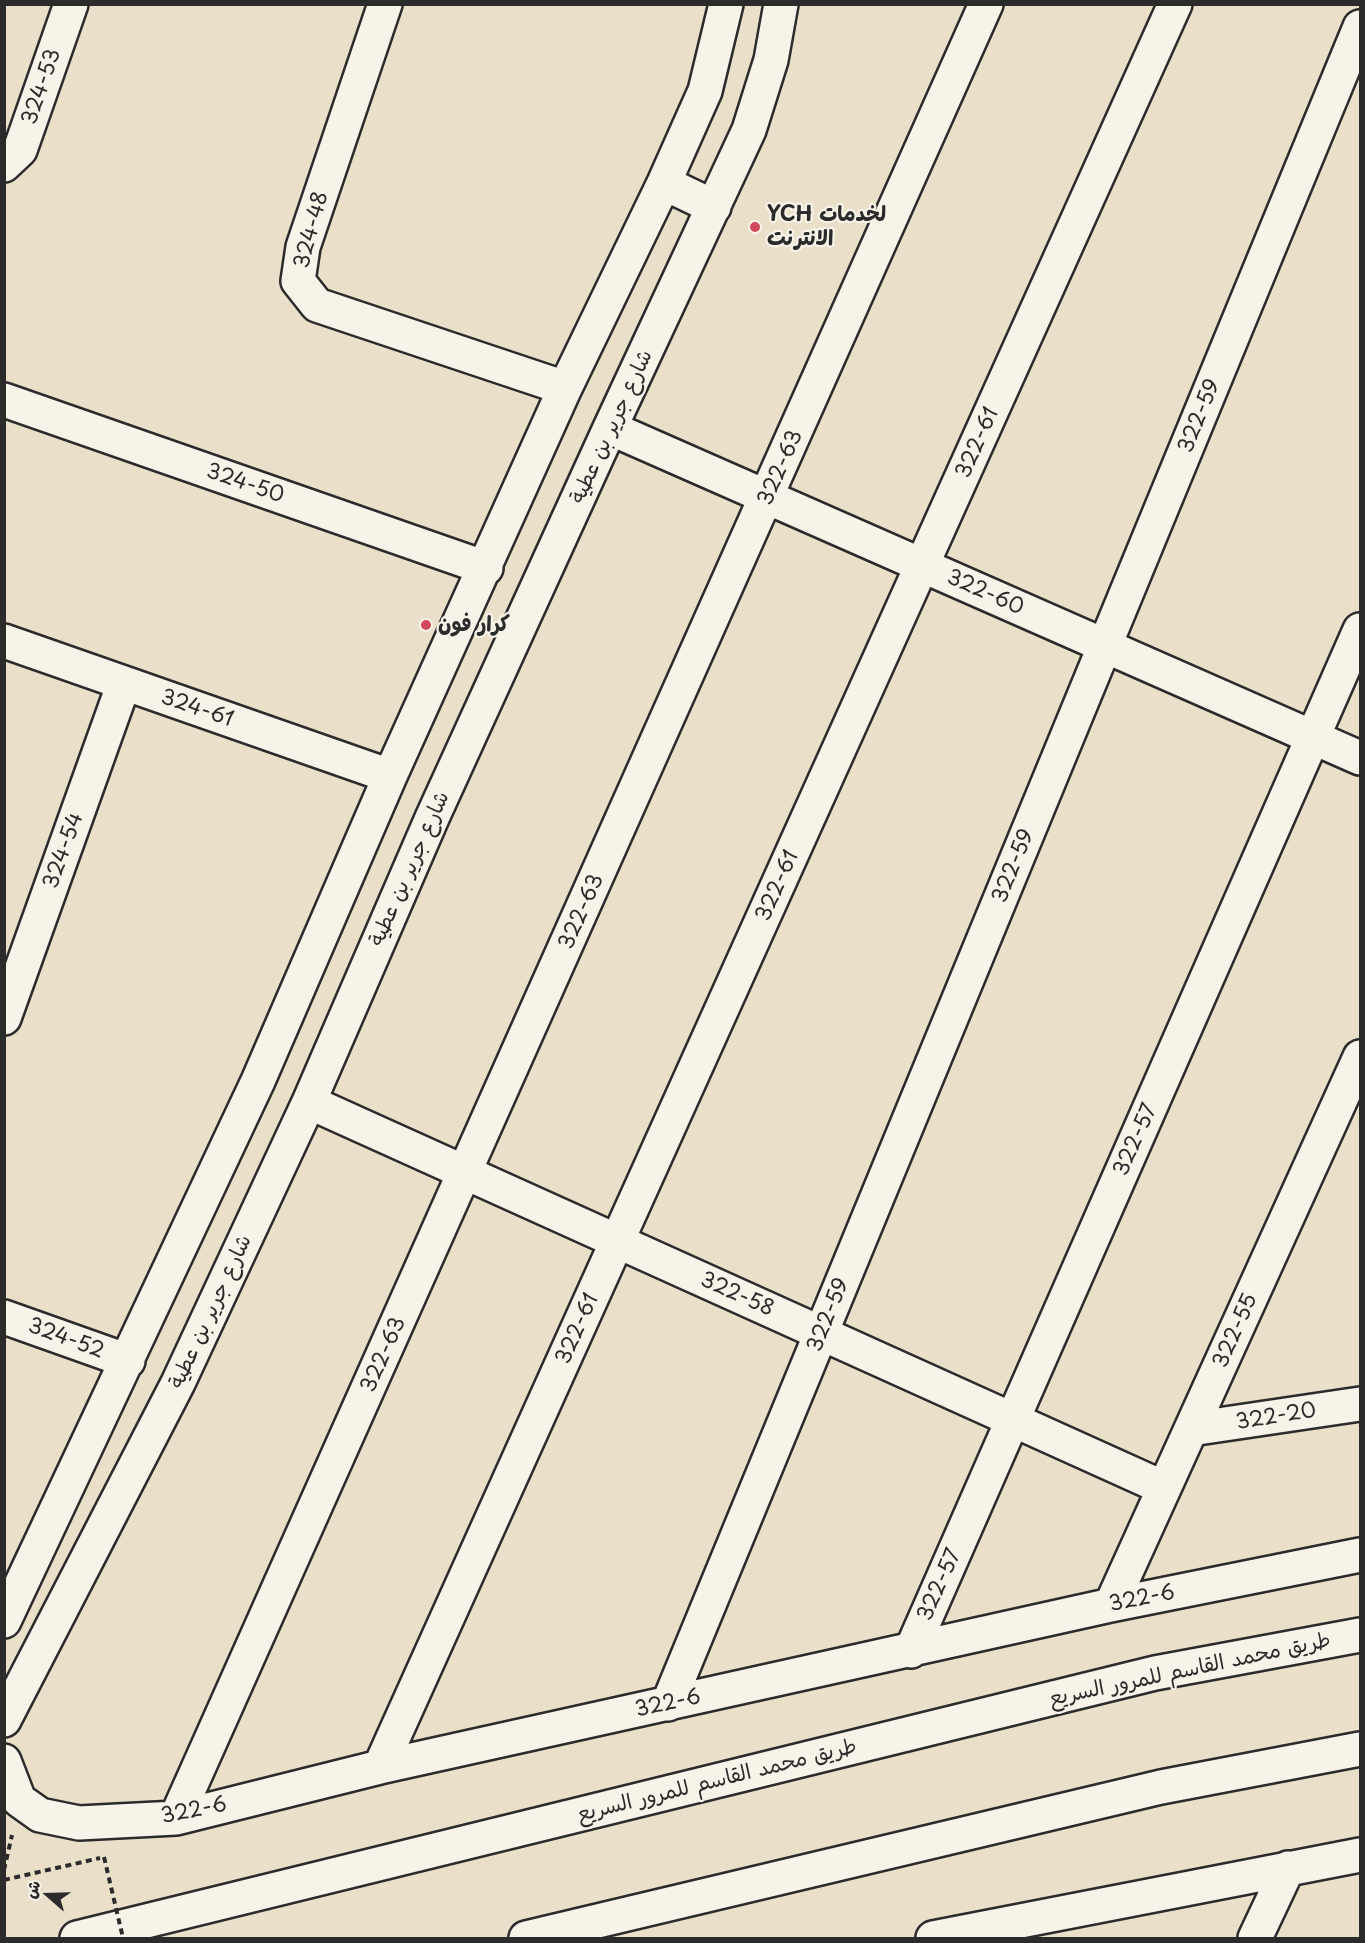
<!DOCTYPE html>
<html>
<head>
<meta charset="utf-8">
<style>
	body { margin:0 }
	#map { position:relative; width:1365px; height:1943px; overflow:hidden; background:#eadfc9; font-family:"Playpen Sans","Playpen Sans Arabic",sans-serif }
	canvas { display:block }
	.frame { position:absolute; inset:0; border:6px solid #2b2b2b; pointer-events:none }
	.north { position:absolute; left:18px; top:1865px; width:60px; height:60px; -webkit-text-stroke:4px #f7f3e8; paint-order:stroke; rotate:290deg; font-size:16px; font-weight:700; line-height:24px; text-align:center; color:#2b2b2b }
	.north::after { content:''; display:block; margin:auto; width:21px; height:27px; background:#2b2b2b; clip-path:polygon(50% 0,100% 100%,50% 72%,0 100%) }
</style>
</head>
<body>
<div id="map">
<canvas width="1365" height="1943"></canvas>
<div class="frame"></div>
<div class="north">ش</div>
</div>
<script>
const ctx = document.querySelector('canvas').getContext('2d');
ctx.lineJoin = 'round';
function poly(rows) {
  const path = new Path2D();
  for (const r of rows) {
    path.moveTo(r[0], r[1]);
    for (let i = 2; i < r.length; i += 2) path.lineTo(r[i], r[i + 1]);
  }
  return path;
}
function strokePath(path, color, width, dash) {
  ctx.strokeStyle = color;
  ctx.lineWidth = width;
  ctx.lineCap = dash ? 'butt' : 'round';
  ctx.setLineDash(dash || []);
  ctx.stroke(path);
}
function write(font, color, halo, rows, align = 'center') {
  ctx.font = font + ' "Playpen Sans","Playpen Sans Arabic",sans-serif';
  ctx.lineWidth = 4.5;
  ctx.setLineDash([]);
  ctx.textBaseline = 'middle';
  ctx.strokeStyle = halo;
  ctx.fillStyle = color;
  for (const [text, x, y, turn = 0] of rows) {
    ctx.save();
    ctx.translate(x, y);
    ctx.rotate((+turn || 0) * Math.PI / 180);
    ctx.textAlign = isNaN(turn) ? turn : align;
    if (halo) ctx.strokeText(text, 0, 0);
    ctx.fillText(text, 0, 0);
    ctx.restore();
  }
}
const minor = poly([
	[385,4,303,247,298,281,317,305,565,388],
	[4,165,20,150,71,4],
	[664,183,714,207],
	[4,400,486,568],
	[610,428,1360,758],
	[4,641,390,776],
	[4,1018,124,683],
	[309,1102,1164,1488],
	[4,1317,128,1361],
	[1191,1429,1360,1404],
	[1111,1605,1360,1057],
	[4,1621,258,1081,390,776,565,388,664,183,705,91,726,4],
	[911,1651,1360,630],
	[668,1704,1360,27],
	[4,1720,178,1383,309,1102,432,818,610,428,749,130,771,60,781,4],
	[4,1761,19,1800,40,1815,79,1823,176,1818,380,1767,1111,1605,1360,1555],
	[380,1767,1175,4],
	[176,1818,986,4],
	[933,1938,1360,1855],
	[1255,1938,1288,1868]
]);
const motorway = poly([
	[77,1938,1155,1673,1360,1635],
	[526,1938,1161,1787,1360,1749]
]);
strokePath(minor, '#2b2b2b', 38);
strokePath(motorway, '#2b2b2b', 38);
strokePath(poly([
	[4,1870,12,1835],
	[4,1880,100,1858]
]), '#2b2b2b', 4, [6, 4.5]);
strokePath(minor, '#f7f3e8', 33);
strokePath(motorway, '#f7f3e8', 33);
strokePath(poly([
	[104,1857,123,1938]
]), '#2b2b2b', 4, [6, 4.5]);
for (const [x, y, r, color] of [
	[755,227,6,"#d1495b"],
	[426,625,6,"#d1495b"]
]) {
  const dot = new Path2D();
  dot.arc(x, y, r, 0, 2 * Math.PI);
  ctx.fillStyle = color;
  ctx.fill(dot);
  strokePath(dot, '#f7f3e8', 2);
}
write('21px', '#2b2b2b', '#f7f3e8', [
	["324-53",42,87,-71],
	["324-48",312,230,-75],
	["322-59",1200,416,-68],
	["شارع جرير بن عطية",612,427,-65],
	["322-61",978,443,-66],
	["322-63",781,468,-66],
	["324-50",245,484,19],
	["322-60",985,593,24],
	["324-61",197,709,19],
	["324-54",64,851,-70],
	["322-59",1014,866,-68],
	["شارع جرير بن عطية",410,869,-66],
	["322-61",778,886,-66],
	["322-63",582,912,-66],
	["322-57",1136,1140,-66],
	["322-58",737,1295,24],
	["شارع جرير بن عطية",211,1312,-65],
	["322-59",829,1315,-68],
	["322-61",578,1329,-66],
	["322-55",1236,1331,-66],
	["324-52",66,1339,20],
	["322-63",384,1355,-66],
	["322-20",1276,1417,-9],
	["322-57",940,1585,-66],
	["322-6",1142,1599,-11],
	["طريق محمد القاسم للمرور السريع",1190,1670,-12],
	["322-6",668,1704,-12],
	["طريق محمد القاسم للمرور السريع",717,1781,-14],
	["322-6",194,1811,-11]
]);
write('bold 21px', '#2b2b2b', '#f7f3e8', [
	["YCH لخدمات",767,215],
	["الانترنت",767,239],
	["كرار فون",438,625]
], 'left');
</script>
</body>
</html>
